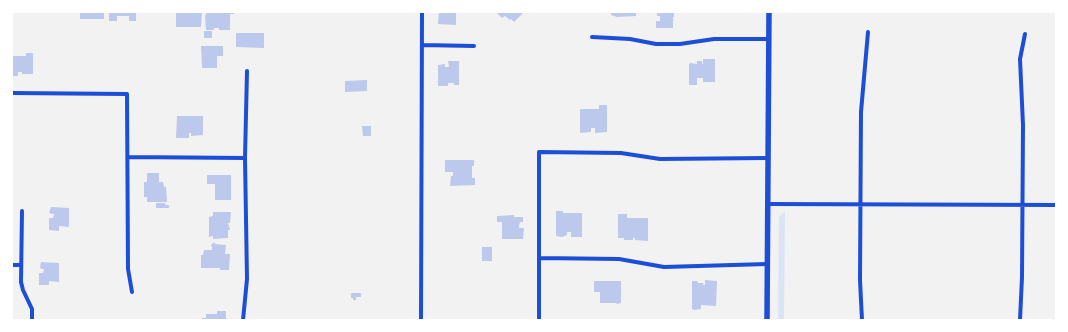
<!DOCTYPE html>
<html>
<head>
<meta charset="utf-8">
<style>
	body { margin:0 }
	#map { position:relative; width:1068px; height:332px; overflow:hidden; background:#f2f2f2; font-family:Rubik,sans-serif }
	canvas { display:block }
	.frame { position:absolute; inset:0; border:13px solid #fff; pointer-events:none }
</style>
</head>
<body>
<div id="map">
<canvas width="1068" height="332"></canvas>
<div class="frame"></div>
</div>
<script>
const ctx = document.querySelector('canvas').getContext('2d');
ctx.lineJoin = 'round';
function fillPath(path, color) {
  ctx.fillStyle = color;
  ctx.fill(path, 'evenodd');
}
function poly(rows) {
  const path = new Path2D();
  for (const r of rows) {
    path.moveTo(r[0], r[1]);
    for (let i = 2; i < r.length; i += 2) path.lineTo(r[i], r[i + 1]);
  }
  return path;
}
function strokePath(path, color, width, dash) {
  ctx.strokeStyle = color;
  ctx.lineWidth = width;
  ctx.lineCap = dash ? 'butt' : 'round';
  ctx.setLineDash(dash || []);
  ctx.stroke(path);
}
fillPath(poly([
	[785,211,784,320,778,320,779,217]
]), '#dbe4f7');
fillPath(poly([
	[80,12,104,12,104,19,80,19],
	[109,12,136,12,136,21,129,21,129,16,117,16,117,21,109,21],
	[176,12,202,12,201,27,176,27],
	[206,12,234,12,234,14,230,14,230,30,219,30,219,28,214,28,214,30,206,30,205,15,206,15],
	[439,12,456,12,456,25,438,24],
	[496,12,524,12,514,22,511,19,510,20,505,16,502,18],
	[611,12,636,12,636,16,617,17,611,15],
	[657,12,674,12,674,17,673,17,673,28,656,28,656,21,660,21,660,16,657,16],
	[204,31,212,31,212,38,204,38],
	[236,33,264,33,264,48,236,47],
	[201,46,223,46,223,56,217,56,217,68,202,68],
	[26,53,33,53,33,74,22,74,22,72,18,72,18,76,12,76,12,56,26,56],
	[703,59,715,59,715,82,703,82,703,78,697,78,697,85,689,85,689,64,690,63,697,64,697,61,702,61,702,64,703,64],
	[448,61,459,61,459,85,454,85,454,83,448,83,448,86,438,86,438,65,445,64,445,67,449,67],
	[367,80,367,91,345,92,345,81],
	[599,105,607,105,607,132,595,133,595,128,591,128,591,132,580,133,580,109,599,109],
	[177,116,203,116,203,135,191,136,191,133,189,133,189,138,176,138],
	[362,126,371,126,371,136,363,136],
	[445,160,474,160,474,166,472,166,472,178,475,178,475,185,450,186,451,176,453,176,453,172,445,172],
	[147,173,159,173,159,182,163,182,164,187,166,187,167,202,147,202,147,197,144,197,144,182,147,182],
	[207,175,231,175,231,200,215,200,215,184,207,184],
	[156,203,165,203,165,205,169,205,169,208,156,208],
	[51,207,69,208,69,227,59,226,59,231,49,230,49,218,53,218,54,215,54,214,51,214,49,212],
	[556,211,563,211,563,213,582,213,582,237,571,237,571,232,567,232,567,235,562,237,556,236],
	[213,212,231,212,230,223,228,223,230,230,228,230,228,238,213,239,213,236,209,237,209,217,213,216],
	[618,214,627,214,627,218,648,218,648,241,635,240,635,238,633,238,633,240,624,240,624,238,618,238],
	[514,215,514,217,523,217,523,222,520,222,519,226,519,228,524,228,523,239,502,239,502,222,497,222,497,216],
	[214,242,215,244,226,245,225,254,230,254,229,270,220,270,220,268,201,268,201,255,203,255,204,250,212,250,212,247,211,245],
	[482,247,492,247,492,261,482,261],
	[41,262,59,263,59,282,49,281,49,285,39,285,39,273,43,273,44,269,41,269,40,267],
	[705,280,717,281,716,306,701,305,701,309,694,310,692,309,692,281,697,281,698,283,703,283,703,285,705,285],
	[594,281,621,281,621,303,617,304,616,303,600,303,600,292,594,292],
	[351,293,361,293,361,297,356,297,356,300,353,300,353,298,351,298],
	[217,311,226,311,226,320,202,320,202,318,206,318,206,314,217,314]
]), '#bdc9ec');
strokePath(poly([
	[592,37,630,39,656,44,680,44,714,39,769,39],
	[422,45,474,46],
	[12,93,127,94,128,269,132,292],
	[128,157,245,158],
	[768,204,1056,205],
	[22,211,21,282,23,290,32,309,32,320],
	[540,258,619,259,664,267,767,264],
	[12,265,21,265],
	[243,320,247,279,245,158,247,71],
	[421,320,422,12],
	[539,320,539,152,621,153,660,159,768,158],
	[862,320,860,280,861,112,868,32],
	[1020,320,1022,277,1023,125,1020,59,1025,34]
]), '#1d4ed8', 4);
strokePath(poly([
	[767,320,769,12]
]), '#1d4ed8', 5.5);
</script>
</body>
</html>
